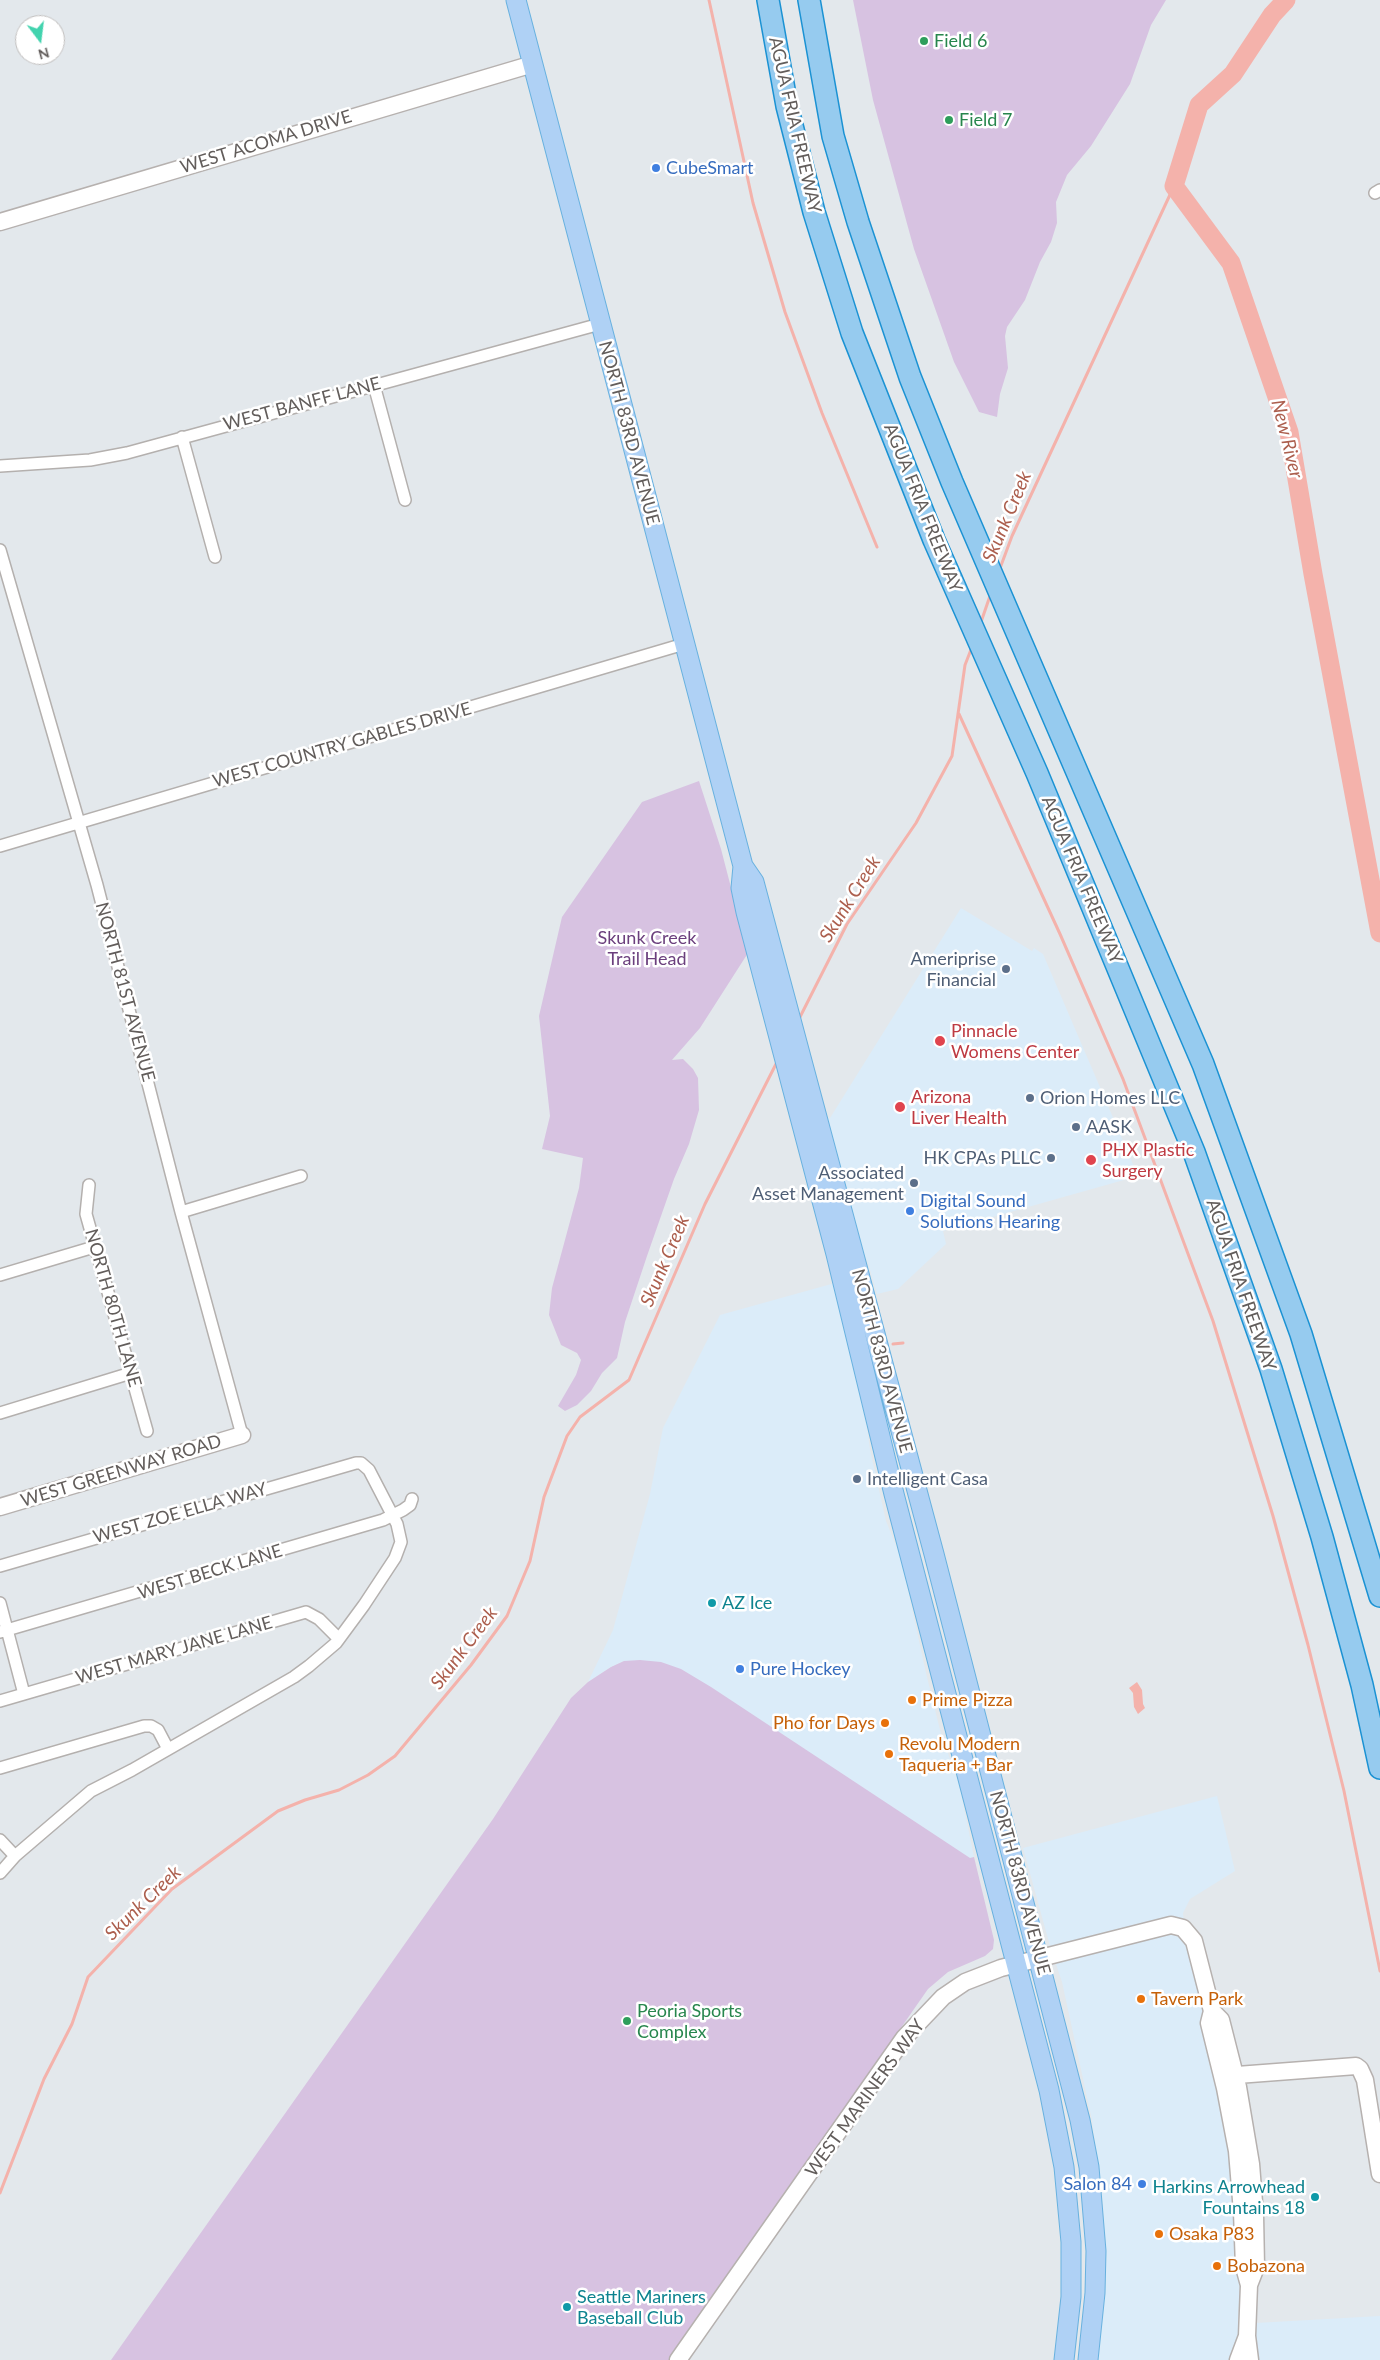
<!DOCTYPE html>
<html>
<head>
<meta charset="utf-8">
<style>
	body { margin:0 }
	#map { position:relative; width:1380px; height:2360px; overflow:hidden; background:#e3e8ec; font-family:Lato,sans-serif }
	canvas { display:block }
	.north { position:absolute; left:15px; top:15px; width:50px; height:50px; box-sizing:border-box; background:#fff; border:1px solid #c0bebd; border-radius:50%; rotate:165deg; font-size:14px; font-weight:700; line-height:20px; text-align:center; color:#625d5b }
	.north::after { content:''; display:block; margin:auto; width:18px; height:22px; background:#42d3ae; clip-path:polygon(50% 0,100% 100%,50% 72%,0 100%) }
</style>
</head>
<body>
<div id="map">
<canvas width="1380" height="2360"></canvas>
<div class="north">N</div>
</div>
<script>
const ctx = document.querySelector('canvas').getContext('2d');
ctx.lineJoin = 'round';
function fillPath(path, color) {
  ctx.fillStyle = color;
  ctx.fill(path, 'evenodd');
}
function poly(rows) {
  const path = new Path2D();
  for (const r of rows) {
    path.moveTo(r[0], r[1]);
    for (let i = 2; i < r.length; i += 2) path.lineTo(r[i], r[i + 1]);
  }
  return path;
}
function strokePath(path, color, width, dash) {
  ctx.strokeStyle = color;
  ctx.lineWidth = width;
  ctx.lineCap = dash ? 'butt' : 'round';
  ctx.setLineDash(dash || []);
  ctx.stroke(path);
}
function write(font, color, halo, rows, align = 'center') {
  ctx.font = font + ' Lato,sans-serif';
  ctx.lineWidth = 5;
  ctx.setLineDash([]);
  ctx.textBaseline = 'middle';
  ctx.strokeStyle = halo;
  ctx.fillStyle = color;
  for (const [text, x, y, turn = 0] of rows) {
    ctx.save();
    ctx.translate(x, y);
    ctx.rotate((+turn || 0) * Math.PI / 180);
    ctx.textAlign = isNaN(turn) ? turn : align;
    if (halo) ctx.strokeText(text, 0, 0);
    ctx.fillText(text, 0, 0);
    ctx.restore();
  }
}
fillPath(poly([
	[961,908,1032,951,1034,948,1043,954,1138,1176,943,1231,946,1244,898,1289,877,1294,868,1263,854,1231,825,1120,830,1118],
	[835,1283,863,1397,870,1450,886,1521,901,1558,926,1673,941,1734,959,1784,974,1857,970,1858,624,1661,611,1667,588,1682,613,1630,650,1494,663,1428,720,1315],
	[1217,1796,1235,1871,1190,1899,1183,1913,1186,1944,1220,2076,1241,2249,1238,2324,1380,2316,1380,2360,1097,2360,1102,2324,1105,2248,1102,2194,1092,2120,1062,1982,1050,1946,1023,1848]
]), '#dbecf9');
fillPath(poly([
	[853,0,1166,0,1151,25,1130,84,1091,146,1067,175,1056,202,1057,223,1051,242,1040,262,1025,300,1007,327,1005,336,1008,368,1000,394,997,417,979,412,954,362,914,249,873,100],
	[699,781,721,849,748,953,700,1028,672,1060,683,1059,693,1069,698,1078,699,1110,689,1144,674,1179,647,1256,625,1322,617,1358,602,1373,591,1391,577,1405,565,1411,558,1406,576,1375,581,1360,577,1353,561,1345,549,1315,552,1288,579,1188,583,1158,542,1149,550,1116,539,1016,562,917,642,802],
	[640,1660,661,1662,681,1669,711,1687,970,1858,974,1857,994,1940,993,1949,985,1956,948,1972,928,1989,669,2360,111,2360,493,1819,571,1698,588,1682,611,1667,624,1661]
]), '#d7c2e1');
fillPath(poly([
	[1137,1682,1142,1690,1143,1704,1145,1708,1138,1714,1134,1707,1133,1693,1129,1688]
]), '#f4b2ab');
strokePath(poly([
	[709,0,753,203,785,312,822,413,877,547],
	[999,571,1012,536,1174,186],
	[980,625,991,593],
	[959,714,1060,934,1123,1079,1213,1321,1273,1516,1308,1645,1344,1791,1380,1971],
	[799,1019,847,924,916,823,952,756,965,665,972,647],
	[893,1344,903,1343],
	[0,2193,44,2079,72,2024,88,1977,172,1889,278,1811,305,1800,339,1790,368,1775,395,1756,471,1665,507,1616,530,1561,544,1497,567,1436,580,1417,629,1380,705,1204,778,1060]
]), '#f4b2ab', 3);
strokePath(poly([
	[1286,0,1272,15,1233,74,1199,105,1174,186,1231,263,1289,432,1313,574,1380,933]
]), '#f4b2ab', 19);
const street = poly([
	[1375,193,1380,190],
	[374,385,405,500],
	[182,437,215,557],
	[0,466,90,460,127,453,600,324],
	[0,550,97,885,181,1212,242,1435],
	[0,846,684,644],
	[89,1185,86,1214,147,1431],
	[181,1212,301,1176],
	[0,1275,94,1247],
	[0,1413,131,1373],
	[0,1566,356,1463,361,1463,369,1470,397,1524,401,1542,395,1558,364,1605,336,1643,309,1666,294,1677,132,1770,91,1791,15,1856,0,1873],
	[0,1603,24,1694],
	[0,1632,383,1520,403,1510,410,1505,412,1499],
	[0,1701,306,1612,319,1619,339,1639],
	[0,1768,144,1726,151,1726,158,1730,168,1749],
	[0,1840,15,1856]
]);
const secondary = poly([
	[0,222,533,64],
	[0,1507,242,1435],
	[1212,2011,1209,2023,1225,2088,1237,2151,1242,2212,1244,2267,1249,2285],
	[1224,2076,1356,2066,1360,2069,1365,2080,1380,2174],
	[678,2360,904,2038,943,1997,965,1982,1001,1968,1171,1925,1183,1928,1194,1941,1212,2011,1221,2020,1238,2087,1251,2164,1255,2215,1256,2267,1249,2285,1247,2336,1250,2360],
	[1238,2360,1247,2336]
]);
const primary = poly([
	[516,0,743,866,741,888,746,912,836,1254,894,1494,1049,2090,1064,2167,1071,2242,1071,2297,1064,2360],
	[743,866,754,882,934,1554,1080,2120,1089,2167,1096,2251,1095,2293,1088,2360]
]);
const highway = poly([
	[768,0,787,106,814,212,852,333,934,540,1037,773,1194,1152,1271,1369,1322,1537,1362,1685,1380,1768],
	[809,0,833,136,858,222,910,377,952,482,1203,1064,1301,1334,1380,1596]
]);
strokePath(street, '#b4b0ae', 14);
strokePath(secondary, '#b6b1af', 19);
strokePath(primary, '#68b1df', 21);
strokePath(highway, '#1b92d3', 24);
strokePath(street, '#fff', 11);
strokePath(secondary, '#fff', 16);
strokePath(primary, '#afd1f5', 19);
strokePath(highway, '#96cbef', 21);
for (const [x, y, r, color] of [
	[924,41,5,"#2e9e5b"],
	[949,120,5,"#2e9e5b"],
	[656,168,5,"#3f7fe0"],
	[1006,969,5,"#5c6f8a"],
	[940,1041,6,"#e0444e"],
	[1030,1098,5,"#5c6f8a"],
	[900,1107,6,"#e0444e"],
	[1076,1127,5,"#5c6f8a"],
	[1051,1158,5,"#5c6f8a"],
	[1091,1160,6,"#e0444e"],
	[914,1183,5,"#5c6f8a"],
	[910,1211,5,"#3f7fe0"],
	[857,1479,5,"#5c6f8a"],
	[712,1603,5,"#0f9aa8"],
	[740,1669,5,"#3f7fe0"],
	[912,1700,5,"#e8710a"],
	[885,1723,5,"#e8710a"],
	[889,1754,5,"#e8710a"],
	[1141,1999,5,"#e8710a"],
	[627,2021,5,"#2e9e5b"],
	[1142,2184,5,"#3f7fe0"],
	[1315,2197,5,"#0f9aa8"],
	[1159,2234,5,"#e8710a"],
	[1217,2266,5,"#e8710a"],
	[567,2307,5,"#0f9aa8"]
]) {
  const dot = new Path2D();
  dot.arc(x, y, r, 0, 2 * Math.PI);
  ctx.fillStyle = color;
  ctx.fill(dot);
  strokePath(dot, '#fff', 2);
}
write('18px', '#27864d', '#fff', [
	["Field 6",934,41],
	["Field 7",959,120],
	["Peoria Sports",637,2011],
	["Complex",637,2032]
], 'left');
write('18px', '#625d5b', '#fff', [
	["AGUA FRIA FREEWAY",795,125,77],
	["WEST ACOMA DRIVE",266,142,-17],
	["WEST BANFF LANE",302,404,-15],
	["NORTH 83RD AVENUE",629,433,75],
	["AGUA FRIA FREEWAY",923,508,68],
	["WEST COUNTRY GABLES DRIVE",342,745,-16],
	["AGUA FRIA FREEWAY",1082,880,67],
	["NORTH 81ST AVENUE",125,992,75],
	["AGUA FRIA FREEWAY",1241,1285,71],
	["NORTH 80TH LANE",113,1308,74],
	["NORTH 83RD AVENUE",882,1361,75],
	["WEST GREENWAY ROAD",121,1471,-17],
	["WEST ZOE ELLA WAY",180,1513,-16],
	["WEST BECK LANE",210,1572,-17],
	["WEST MARY JANE LANE",174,1650,-16],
	["NORTH 83RD AVENUE",1020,1883,75],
	["WEST MARINERS WAY",865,2098,-54]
]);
write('18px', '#366cbe', '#fff', [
	["CubeSmart",666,168],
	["Digital Sound",920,1201],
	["Solutions Hearing",920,1222],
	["Pure Hockey",750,1669],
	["Salon 84",1132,2184,"right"]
], 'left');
write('18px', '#6b3f7d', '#fff', [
	["Skunk Creek",647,938],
	["Trail Head",647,959]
]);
write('18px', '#4e5e75', '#fff', [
	["Ameriprise",996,959],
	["Financial",996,980],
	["Orion Homes LLC",1040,1098,"left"],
	["AASK",1086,1127,"left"],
	["HK CPAs PLLC",1041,1158],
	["Associated",904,1173],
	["Asset Management",904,1194],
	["Intelligent Casa",867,1479,"left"]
], 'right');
write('18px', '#be3a42', '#fff', [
	["Pinnacle",951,1031],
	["Womens Center",951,1052],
	["Arizona",911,1097],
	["Liver Health",911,1118],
	["PHX Plastic",1102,1150],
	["Surgery",1102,1171]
], 'left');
write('18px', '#0d838f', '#fff', [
	["AZ Ice",722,1603],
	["Harkins Arrowhead",1305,2187,"right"],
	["Fountains 18",1305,2208,"right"],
	["Seattle Mariners",577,2297],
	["Baseball Club",577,2318]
], 'left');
write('18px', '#c56008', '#fff', [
	["Prime Pizza",922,1700],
	["Pho for Days",875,1723,"right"],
	["Revolu Modern",899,1744],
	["Taqueria + Bar",899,1765],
	["Tavern Park",1151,1999],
	["Osaka P83",1169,2234],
	["Bobazona",1227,2266]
], 'left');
write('italic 19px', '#ac5f4e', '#fff', [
	["New River",1287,439,76],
	["Skunk Creek",1007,517,-67],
	["Skunk Creek",850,899,-58],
	["Skunk Creek",665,1261,-67],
	["Skunk Creek",464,1648,-53],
	["Skunk Creek",143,1903,-44]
]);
</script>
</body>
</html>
